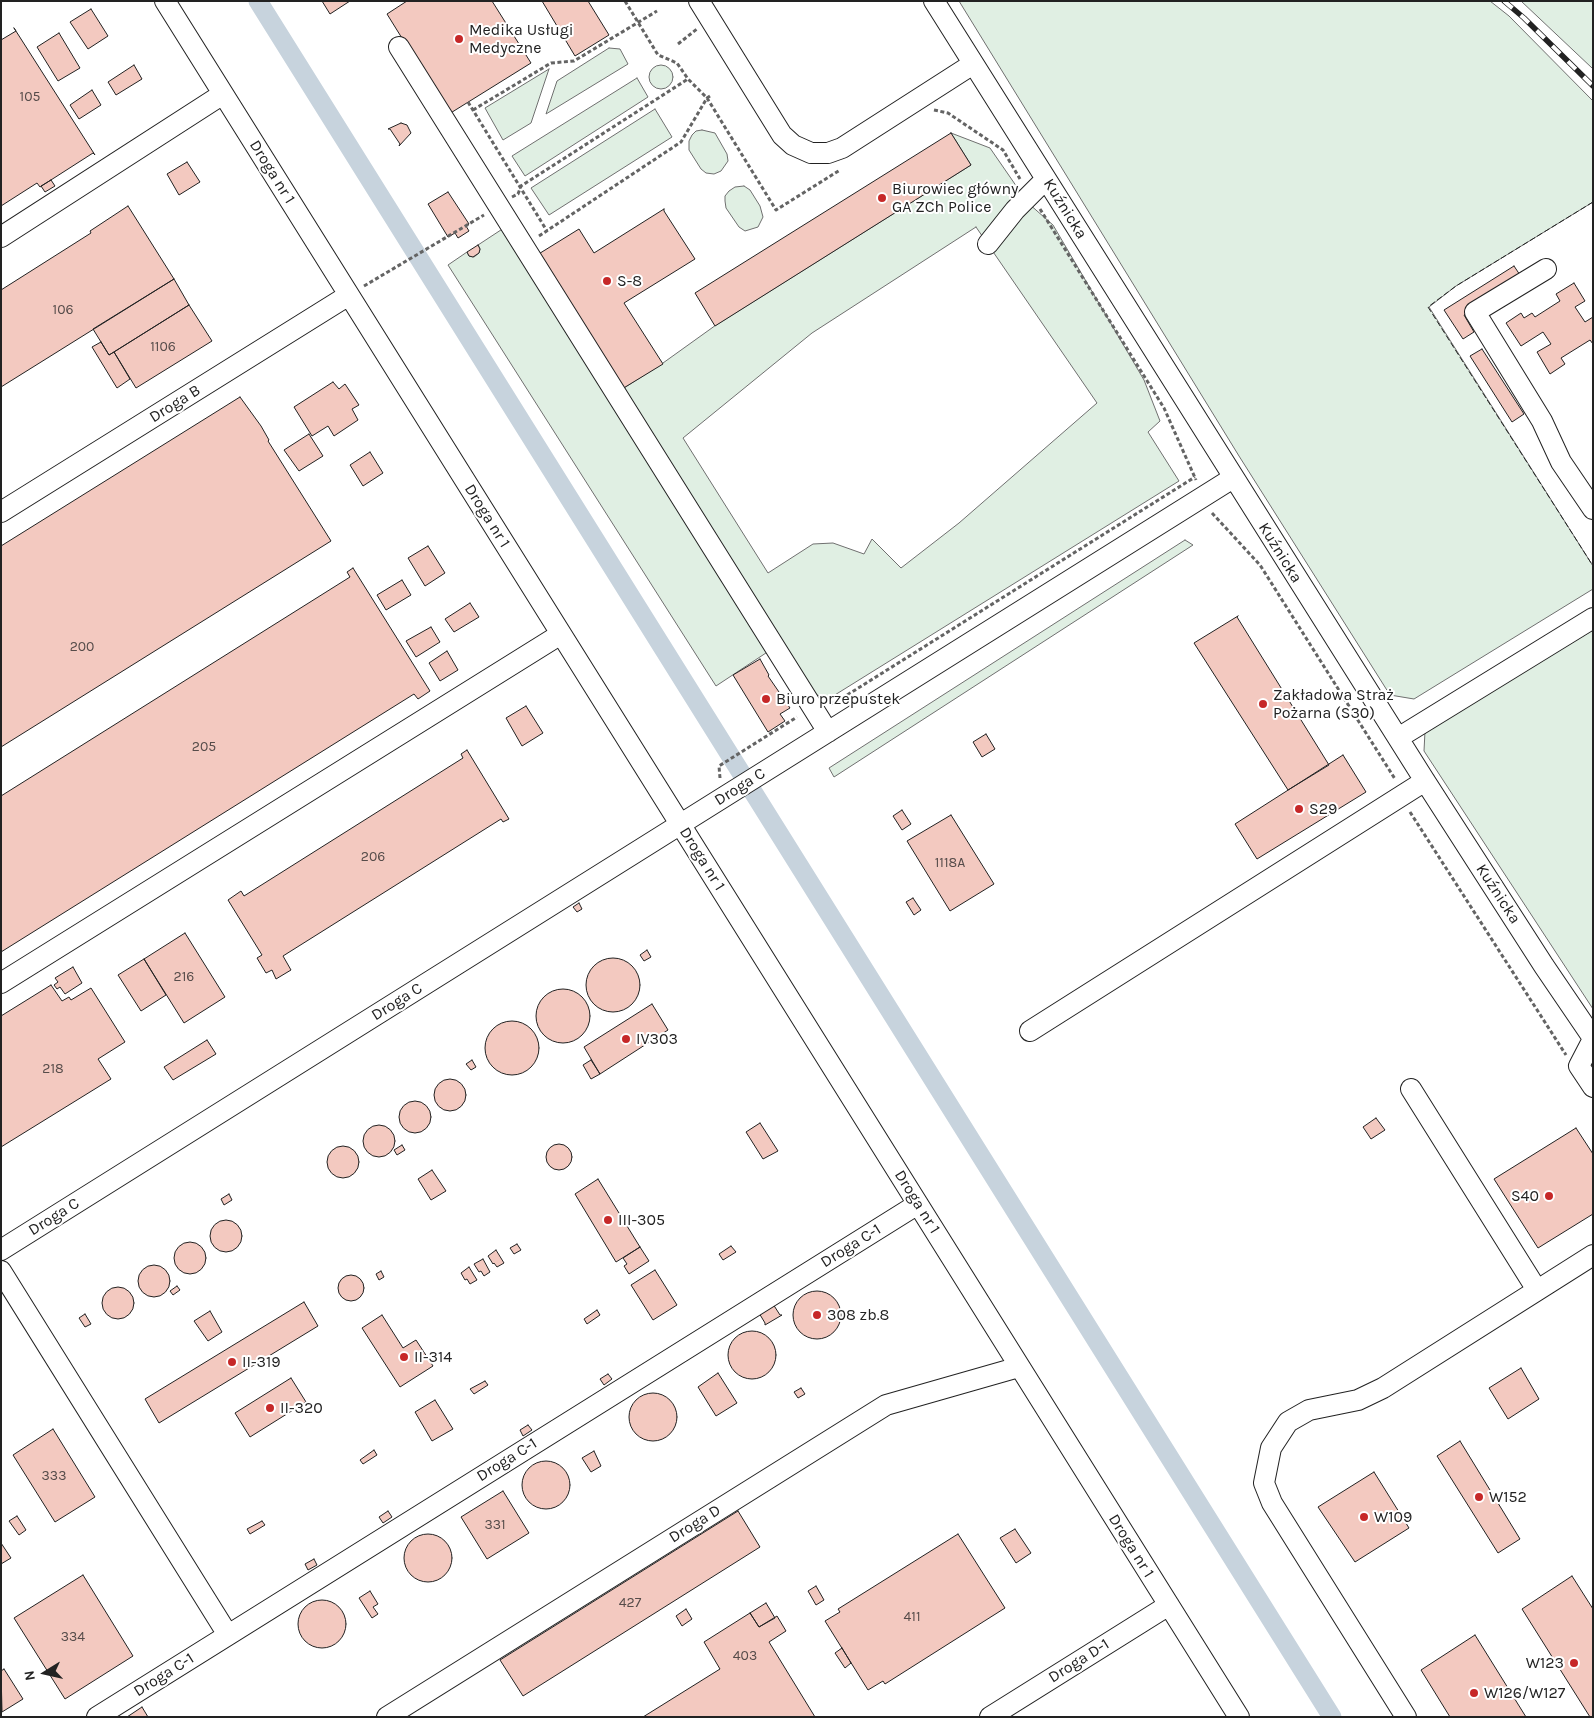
<!DOCTYPE html>
<html>
<head>
<meta charset="utf-8">
<style>
	body { margin:0 }
	#map { position:relative; width:1594px; height:1718px; overflow:hidden; background:#fff; font-family:Karla,sans-serif }
	canvas { display:block }
	.frame { position:absolute; inset:0; border:2px solid #222; pointer-events:none }
	.north { position:absolute; left:20px; top:1648px; width:50px; height:50px; -webkit-text-stroke:4px #fff; paint-order:stroke; rotate:260deg; font-size:14px; font-weight:700; line-height:20px; text-align:center; color:#222 }
	.north::after { content:''; display:block; margin:auto; width:18px; height:22px; background:#222; clip-path:polygon(50% 0,100% 100%,50% 72%,0 100%) }
</style>
</head>
<body>
<div id="map">
<canvas width="1594" height="1718"></canvas>
<div class="frame"></div>
<div class="north">N</div>
</div>
<script>
const ctx = document.querySelector('canvas').getContext('2d');
ctx.lineJoin = 'round';
function fillPath(path, color) {
  ctx.fillStyle = color;
  ctx.fill(path, 'evenodd');
}
function poly(rows) {
  const path = new Path2D();
  for (const r of rows) {
    if (r.length === 3) {
      path.moveTo(r[0] + r[2], r[1]);
      path.arc(r[0], r[1], r[2], 0, 2 * Math.PI);
      continue;
    }
    path.moveTo(r[0], r[1]);
    for (let i = 2; i < r.length; i += 2) path.lineTo(r[i], r[i + 1]);
  }
  return path;
}
function strokePath(path, color, width, dash) {
  ctx.strokeStyle = color;
  ctx.lineWidth = width;
  ctx.lineCap = dash ? 'butt' : 'round';
  ctx.setLineDash(dash || []);
  ctx.stroke(path);
}
function write(font, color, halo, rows, align = 'center') {
  ctx.font = font + ' Karla,sans-serif';
  ctx.lineWidth = 4;
  ctx.setLineDash([]);
  ctx.textBaseline = 'middle';
  ctx.strokeStyle = halo;
  ctx.fillStyle = color;
  for (const [text, x, y, turn = 0] of rows) {
    ctx.save();
    ctx.translate(x, y);
    ctx.rotate((+turn || 0) * Math.PI / 180);
    ctx.textAlign = isNaN(turn) ? turn : align;
    if (halo) ctx.strokeText(text, 0, 0);
    ctx.fillText(text, 0, 0);
    ctx.restore();
  }
}
const green = poly([
	[959,1,1490,1,1509,16,1593,101,1593,202,1456,286,1429,307,1593,566,1593,589,1414,699,1390,695,1239,456,959,1],
	[1521,1,1593,1,1593,68,1592,68,1521,1],
	[609,48,620,49,628,64,546,114,557,81,609,48],
	[661,77,12],
	[549,69,531,123,503,140,485,108,549,69],
	[637,78,648,97,525,176,512,156,637,78],
	[655,109,672,137,549,215,531,188,655,109],
	[702,130,715,133,727,154,728,161,721,171,714,174,706,173,701,169,689,150,689,141,692,135,696,131,702,130],
	[951,133,990,148,1028,203,1053,225,1144,380,1160,421,1148,432,1179,481,830,698,803,692,775,647,716,686,448,265,467,252,469,256,474,257,479,253,480,249,478,245,510,224,616,393,663,363,716,325,971,165,951,133],
	[976,227,1097,403,959,523,901,568,872,539,864,554,833,543,813,544,768,573,683,438,812,333,976,227],
	[744,186,750,190,760,206,763,217,758,227,745,231,739,227,726,208,725,201,725,196,729,191,735,187,744,186],
	[1185,540,1193,545,834,777,829,768,1185,540],
	[1593,630,1593,1009,1424,751,1425,731,1593,630]
]);
fillPath(green, '#e0efe3');
strokePath(green, '#6f6f6f', 1);
strokePath(poly([
	[258,1,1332,1717]
]), '#c7d3dd', 19);
const building = poly([
	[322,1,350,1,330,14,322,1],
	[407,1,492,1,531,63,449,114,387,14,407,1],
	[542,1,588,1,609,35,575,56,542,1],
	[91,9,108,36,88,49,70,22,91,9],
	[14,28,95,155,93,153,40,187,37,183,1,206,1,40,16,31,14,28],
	[59,33,80,68,58,81,37,47,59,33],
	[134,65,142,79,116,95,108,82,134,65],
	[92,90,101,105,79,119,70,105,92,90],
	[401,123,407,125,411,133,399,146,400,144,390,129,388,129,401,123],
	[951,133,971,165,715,326,695,293,951,133],
	[187,162,200,182,179,195,167,174,187,162],
	[51,180,55,186,45,192,41,186,51,180],
	[448,192,469,224,466,226,469,231,458,238,455,233,448,237,428,204,448,192],
	[128,206,174,279,1,387,1,290,91,233,90,231,128,206],
	[664,209,664,211,695,259,624,303,663,364,622,389,537,255,579,229,594,253,664,209],
	[478,245,480,249,479,253,473,257,469,256,467,252,478,245],
	[1514,266,1522,278,1464,315,1474,332,1463,339,1444,310,1514,266],
	[174,279,189,305,109,355,93,329,174,279],
	[1574,283,1585,301,1575,307,1585,322,1593,317,1593,344,1590,340,1561,358,1565,364,1550,374,1537,352,1551,344,1543,332,1521,346,1506,323,1521,313,1524,318,1532,313,1535,317,1560,301,1556,294,1574,283],
	[189,305,212,341,136,388,114,352,189,305],
	[101,342,109,355,114,352,130,379,117,388,92,347,101,342],
	[1482,349,1524,414,1512,422,1470,356,1482,349],
	[333,382,339,389,345,384,359,405,352,409,358,420,334,436,328,426,312,436,294,407,333,382],
	[240,397,261,426,269,440,268,441,331,541,1,747,1,546,240,397],
	[309,434,323,456,299,471,284,450,309,434],
	[370,452,383,473,363,486,350,465,370,452],
	[428,546,445,573,425,586,408,558,428,546],
	[353,568,430,691,418,699,414,694,1,952,1,796,350,577,347,572,353,568],
	[402,580,411,595,386,610,377,595,402,580],
	[470,603,479,617,454,632,445,619,470,603],
	[1238,616,1237,617,1329,765,1288,790,1194,643,1238,616],
	[431,627,440,642,416,657,406,641,431,627],
	[447,651,458,670,440,681,429,663,447,651],
	[760,659,769,675,768,676,790,708,780,714,785,721,768,732,733,675,760,659],
	[526,706,543,733,522,746,506,718,526,706],
	[986,734,995,749,982,757,973,742,986,734],
	[467,750,509,819,503,822,501,819,283,956,291,970,276,979,272,970,266,973,257,958,262,955,228,900,241,891,244,896,463,758,461,754,467,750],
	[1343,755,1366,792,1257,859,1235,824,1343,755],
	[902,810,911,824,902,830,893,816,902,810],
	[951,815,994,884,950,911,907,841,951,815],
	[913,898,921,910,914,915,906,902,913,898],
	[579,903,582,909,577,912,573,907,579,903],
	[185,933,225,997,184,1023,144,959,185,933],
	[647,950,651,957,644,961,640,955,647,950],
	[613,985,27],
	[144,959,166,995,141,1011,118,975,144,959],
	[73,967,82,983,65,994,60,987,57,989,54,985,58,982,55,978,73,967],
	[51,985,62,1001,69,997,71,1000,91,988,125,1042,98,1059,111,1079,1,1147,1,1016,51,985],
	[563,1016,27],
	[652,1004,668,1030,600,1074,584,1047,652,1004],
	[512,1048,27],
	[207,1040,216,1054,173,1080,164,1067,207,1040],
	[472,1060,476,1067,471,1070,466,1064,472,1060],
	[591,1060,600,1074,591,1079,583,1065,591,1060],
	[450,1095,16],
	[415,1117,16],
	[1376,1118,1385,1130,1371,1139,1363,1127,1376,1118],
	[760,1123,778,1151,763,1159,746,1132,760,1123],
	[379,1141,16],
	[1576,1128,1593,1154,1593,1214,1538,1248,1494,1179,1576,1128],
	[559,1157,13],
	[402,1145,405,1150,397,1155,394,1150,402,1145],
	[343,1162,16],
	[432,1170,446,1191,431,1200,418,1179,432,1170],
	[598,1179,640,1247,616,1262,575,1194,598,1179],
	[229,1194,232,1200,224,1205,221,1199,229,1194],
	[226,1236,16],
	[190,1258,16],
	[517,1244,521,1250,514,1254,510,1248,517,1244],
	[731,1246,736,1252,723,1260,719,1254,731,1246],
	[640,1247,649,1261,629,1274,624,1266,627,1264,623,1258,640,1247],
	[496,1250,504,1263,497,1267,494,1263,493,1264,488,1256,496,1250],
	[483,1259,490,1272,484,1276,481,1271,479,1272,474,1264,483,1259],
	[154,1281,16],
	[469,1267,477,1280,470,1284,467,1279,465,1280,461,1273,469,1267],
	[655,1270,677,1305,653,1320,631,1285,655,1270],
	[381,1271,384,1277,379,1280,376,1274,381,1271],
	[351,1288,13],
	[177,1286,180,1290,173,1295,170,1291,177,1286],
	[118,1303,16],
	[817,1315,24],
	[304,1302,318,1326,159,1423,145,1399,304,1302],
	[773,1304,780,1315,782,1315,765,1325,765,1323,759,1313,773,1304],
	[597,1310,600,1315,587,1324,584,1319,597,1310],
	[210,1311,222,1332,208,1341,194,1321,210,1311],
	[85,1314,91,1324,85,1327,79,1318,85,1314],
	[382,1315,403,1348,416,1340,433,1366,400,1387,362,1328,382,1315],
	[752,1355,24],
	[1521,1368,1539,1399,1508,1419,1489,1388,1521,1368],
	[718,1373,737,1403,716,1416,698,1387,718,1373],
	[608,1374,612,1379,604,1385,600,1379,608,1374],
	[291,1378,306,1402,250,1437,235,1413,291,1378],
	[485,1381,488,1385,474,1394,470,1389,485,1381],
	[801,1388,805,1394,798,1398,794,1392,801,1388],
	[653,1417,24],
	[435,1400,453,1429,432,1441,415,1412,435,1400],
	[528,1425,532,1430,523,1436,520,1430,528,1425],
	[53,1429,95,1497,55,1522,13,1455,53,1429],
	[1460,1441,1520,1539,1498,1553,1437,1456,1460,1441],
	[374,1450,377,1455,363,1464,360,1460,374,1450],
	[594,1451,601,1466,591,1472,582,1458,594,1451],
	[546,1485,24],
	[1374,1472,1409,1528,1355,1562,1318,1507,1374,1472],
	[503,1491,529,1533,487,1559,461,1517,503,1491],
	[388,1511,392,1517,383,1523,379,1517,388,1511],
	[738,1511,760,1547,523,1696,500,1660,738,1511],
	[17,1516,26,1530,19,1535,9,1521,17,1516],
	[262,1521,265,1525,250,1534,247,1529,262,1521],
	[1015,1529,1031,1553,1016,1563,1000,1538,1015,1529],
	[958,1534,1005,1608,885,1684,883,1681,868,1690,825,1621,840,1612,838,1609,958,1534],
	[428,1558,24],
	[1,1543,11,1558,1,1564,1,1543],
	[314,1559,317,1565,308,1570,305,1564,314,1559],
	[83,1575,133,1656,65,1699,14,1618,83,1575],
	[1572,1576,1593,1609,1593,1717,1590,1717,1522,1609,1572,1576],
	[816,1586,824,1600,816,1605,808,1591,816,1586],
	[370,1591,378,1604,373,1607,378,1614,372,1618,359,1598,370,1591],
	[322,1624,24],
	[766,1603,775,1618,759,1627,750,1613,766,1603],
	[686,1609,692,1619,682,1626,676,1616,686,1609],
	[750,1613,759,1627,777,1616,786,1631,769,1642,815,1717,643,1717,720,1669,704,1642,750,1613],
	[1475,1635,1526,1717,1450,1717,1421,1670,1475,1635],
	[842,1648,851,1663,845,1668,835,1653,842,1648],
	[4,1669,23,1699,2,1712,1,1671,4,1669],
	[142,1707,148,1717,127,1717,142,1707]
]);
fillPath(building, '#f3c9c0');
strokePath(building, '#222', 1);
const minor = poly([
	[165,1,1239,1717],
	[699,1,782,135,793,145,811,153,828,153,842,148,973,64],
	[934,1,1425,781,1544,966,1593,1038],
	[399,47,828,732],
	[1,237,223,94],
	[988,244,1015,210,1046,179],
	[1546,269,1475,312,1542,421,1561,462,1593,509],
	[1,512,349,295],
	[1398,738,1593,618],
	[1,983,561,634],
	[1030,1031,1425,781],
	[1593,1039,1579,1066,1593,1087],
	[1411,1089,1537,1290],
	[1,1250,1233,478],
	[1,1271,228,1635],
	[97,1717,918,1204],
	[387,1717,886,1405,1019,1367],
	[990,1717,1169,1605],
	[1406,1717,1272,1503,1264,1483,1271,1448,1288,1422,1309,1410,1358,1400,1383,1388,1593,1255]
]);
strokePath(minor, '#222', 22);
strokePath(poly([
	[625,1,658,55,677,63,688,79,707,98,776,210,840,170],
	[678,44,697,29],
	[468,102,547,231],
	[473,110,551,63,574,61,657,11],
	[934,110,948,113,1003,150,1020,179],
	[512,197,518,194,521,186,688,79],
	[1040,209,1164,408,1196,480],
	[539,236,681,142,707,98,710,96],
	[364,286,484,215],
	[1212,513,1260,565,1395,779],
	[830,704,836,702,1195,477],
	[720,778,719,766,797,717],
	[1410,812,1566,1055]
]), '#646464', 3, [4, 2.5]);
strokePath(minor, '#fff', 20);
const rail = poly([
	[1504,1,1524,18,1593,86]
]);
strokePath(rail, '#222', 5.5);
strokePath(rail, '#fff', 4, [11]);
strokePath(poly([
	[1593,202,1456,286,1428,307,1593,566]
]), '#222', 1, [6, 2.5]);
for (const [x, y, r, color] of [
	[459,39,5,"#c62828"],
	[882,198,5,"#c62828"],
	[607,281,5,"#c62828"],
	[766,699,5,"#c62828"],
	[1263,704,5,"#c62828"],
	[1299,809,5,"#c62828"],
	[626,1039,5,"#c62828"],
	[1549,1196,5,"#c62828"],
	[608,1220,5,"#c62828"],
	[817,1315,5,"#c62828"],
	[404,1357,5,"#c62828"],
	[232,1362,5,"#c62828"],
	[270,1408,5,"#c62828"],
	[1479,1497,5,"#c62828"],
	[1364,1517,5,"#c62828"],
	[1574,1663,5,"#c62828"],
	[1474,1693,5,"#c62828"]
]) {
  const dot = new Path2D();
  dot.arc(x, y, r, 0, 2 * Math.PI);
  ctx.fillStyle = color;
  ctx.fill(dot);
  strokePath(dot, '#fff', 2);
}
write('14px', '#564c4a', null, [
	["105",30,97],
	["106",63,310],
	["1106",163,347],
	["200",82,647],
	["205",204,747],
	["206",373,857],
	["1118A",950,863],
	["216",184,977],
	["218",53,1069],
	["333",54,1476],
	["331",495,1525],
	["427",630,1603],
	["411",912,1617],
	["334",73,1637],
	["403",745,1656]
]);
write('16px', '#222', '#fff', [
	["Medika Usługi",469,30],
	["Medyczne",469,48],
	["Biurowiec główny",892,189],
	["GA ZCh Police",892,207],
	["S-8",617,281],
	["Zakładowa Straż",1273,695],
	["Pożarna (S30)",1273,713],
	["Biuro przepustek",776,699],
	["S29",1309,809],
	["IV303",636,1039],
	["S40",1539,1196,"right"],
	["III-305",618,1220],
	["308 zb.8",827,1315],
	["II-314",414,1357],
	["II-319",242,1362],
	["II-320",280,1408],
	["W152",1489,1497],
	["W109",1374,1517],
	["W123",1564,1663,"right"],
	["W126/W127",1484,1693]
], 'left');
write('16px', '#222', '#fff', [
	["Droga nr 1",272,172,58],
	["Kuźnicka",1065,209,58],
	["Droga B",175,404,-32],
	["Droga nr 1",487,516,58],
	["Kuźnicka",1280,553,58],
	["Droga C",740,787,-32],
	["Droga nr 1",702,859,58],
	["Kuźnicka",1498,894,57],
	["Droga C",397,1002,-32],
	["Droga nr 1",917,1202,58],
	["Droga C",54,1217,-32],
	["Droga C-1",851,1246,-32],
	["Droga C-1",507,1460,-32],
	["Droga D",695,1524,-32],
	["Droga nr 1",1131,1546,58],
	["Droga D-1",1079,1661,-32],
	["Droga C-1",164,1675,-32]
]);
</script>
</body>
</html>
